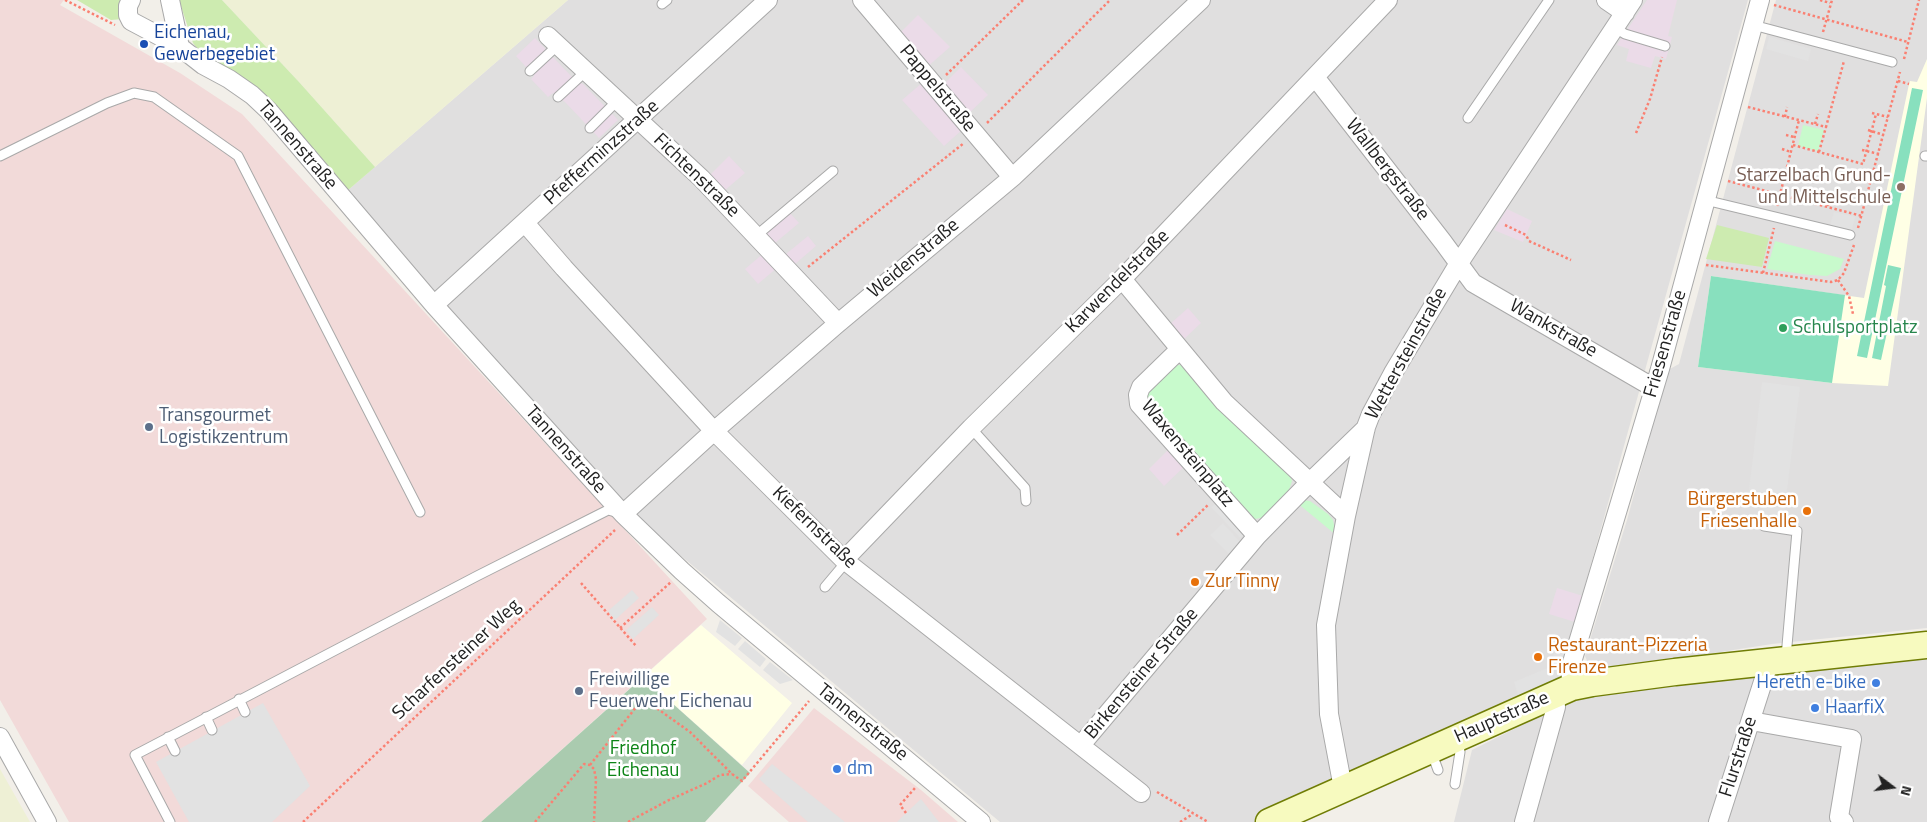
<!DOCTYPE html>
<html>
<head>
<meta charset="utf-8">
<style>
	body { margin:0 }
	#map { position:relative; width:1927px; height:822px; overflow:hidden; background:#f2efe9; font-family:"Titillium Web",sans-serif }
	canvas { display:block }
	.north { position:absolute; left:1867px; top:762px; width:50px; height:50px; -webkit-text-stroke:4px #fff; paint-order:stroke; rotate:105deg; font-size:14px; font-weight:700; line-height:20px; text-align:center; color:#222 }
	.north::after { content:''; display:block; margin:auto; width:18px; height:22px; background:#222; clip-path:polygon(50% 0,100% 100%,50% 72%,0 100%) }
</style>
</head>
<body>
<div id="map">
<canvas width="1927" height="822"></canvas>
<div class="north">N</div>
</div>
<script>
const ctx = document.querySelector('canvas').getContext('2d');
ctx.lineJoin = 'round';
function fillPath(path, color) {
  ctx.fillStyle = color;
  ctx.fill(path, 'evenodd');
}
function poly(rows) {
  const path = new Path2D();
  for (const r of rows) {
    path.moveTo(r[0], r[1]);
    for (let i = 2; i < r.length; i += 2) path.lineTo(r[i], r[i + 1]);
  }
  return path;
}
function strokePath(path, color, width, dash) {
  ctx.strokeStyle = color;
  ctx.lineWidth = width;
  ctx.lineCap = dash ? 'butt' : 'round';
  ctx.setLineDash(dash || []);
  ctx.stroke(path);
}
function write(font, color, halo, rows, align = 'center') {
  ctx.font = font + ' "Titillium Web",sans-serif';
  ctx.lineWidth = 5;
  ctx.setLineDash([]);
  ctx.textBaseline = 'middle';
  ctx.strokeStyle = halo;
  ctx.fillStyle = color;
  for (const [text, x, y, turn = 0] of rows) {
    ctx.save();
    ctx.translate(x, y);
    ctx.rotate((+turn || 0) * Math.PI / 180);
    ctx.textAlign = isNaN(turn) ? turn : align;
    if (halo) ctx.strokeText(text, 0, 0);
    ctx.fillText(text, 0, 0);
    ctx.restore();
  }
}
fillPath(poly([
	[568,0,1748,0,1558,683,1254,822,1000,822,626,510,347,191],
	[1776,0,1927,0,1927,628,1772,644,1592,672,1585,656,1627,520,1668,370,1679,364],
	[1927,654,1927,822,1723,822,1773,670],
	[1760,672,1710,822,1454,822,1472,750,1566,703,1596,692]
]), '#e0dfdf');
fillPath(poly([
	[0,0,64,0,60,5,180,73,242,114,707,619,481,822,69,822,0,700],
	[814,708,921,790,958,822,789,822,748,786]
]), '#f2dad9');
fillPath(poly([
	[1647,0,1677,0,1668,36,1672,37,1666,59,1655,56,1651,68,1626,61,1629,49,1617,45],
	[918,15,950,47,926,68,899,34],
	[535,38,571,76,584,85,618,120,599,138,565,102,553,93,548,97,531,79,534,76,516,56],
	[961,67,988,95,967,115,941,87],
	[922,83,962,130,944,146,902,100],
	[729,156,745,173,724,191,709,176],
	[1507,209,1532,221,1523,242,1494,230],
	[790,213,799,223,775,243,766,233],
	[808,236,816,246,795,264,786,254],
	[765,252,778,267,758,284,745,269],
	[1188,308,1201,323,1183,340,1170,324],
	[1169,449,1185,466,1164,486,1149,469],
	[1557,588,1583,596,1575,622,1549,614]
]), '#ebdbe8');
fillPath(poly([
	[1927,59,1927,98,1888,386,1832,383,1698,367,1711,276,1864,298,1909,84,1910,81,1917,82],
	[701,625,792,703,742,765,643,677]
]), '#ffffe5');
fillPath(poly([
	[222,0,568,0,375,167,299,82],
	[0,769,30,822,0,822]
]), '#eef0d5');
fillPath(poly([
	[77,0,120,0,119,11,123,19,111,20],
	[179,0,222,0,299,82,375,167,347,191,203,56,193,43],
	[1717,225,1769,238,1762,267,1706,259]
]), '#cdebb0');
fillPath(poly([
	[643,677,750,773,705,822,481,822]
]), '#aacbaf');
fillPath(poly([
	[1803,125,1824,130,1818,151,1798,146],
	[1775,241,1844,259,1840,269,1827,276,1810,275,1767,269],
	[1178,365,1183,365,1289,473,1292,481,1289,490,1265,517,1255,519,1250,517,1148,402,1147,396,1149,392,1173,366],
	[1302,500,1310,501,1328,514,1333,520,1336,535,1296,502]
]), '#c8facc');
fillPath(poly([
	[1912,88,1923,90,1867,358,1857,356],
	[1888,265,1901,268,1881,360,1872,358,1886,286,1884,285],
	[1711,276,1845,295,1832,383,1698,367]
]), '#88e0be');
fillPath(poly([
	[1769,37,1811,49,1808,61,1766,49],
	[1834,212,1855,217,1852,230,1830,225],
	[1762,382,1800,387,1783,521,1761,518,1765,492,1749,490],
	[1218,501,1247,532,1240,538,1211,507],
	[1223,523,1242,544,1230,555,1210,535],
	[632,590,639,598,615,620,608,611],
	[652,607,659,615,633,639,626,630],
	[720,620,742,638,735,646,716,632],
	[745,641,766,659,760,667,738,649],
	[1555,648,1566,651,1558,675,1553,680,1518,695,1514,682,1550,667],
	[770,662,793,680,780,684,763,670],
	[263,703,310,786,272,822,189,822,156,762],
	[772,764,845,822,808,822,759,779],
	[921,799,939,822,897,822,906,813]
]), '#e2e2e2');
const service = poly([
	[662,4,667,0],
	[1753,25,1892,62],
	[1615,28,1625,34,1665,46],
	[530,71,558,45],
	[558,97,585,72],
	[1468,118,1549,0],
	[590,128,617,101],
	[0,156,107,103,134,93,154,97,238,156,420,512],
	[1925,156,1927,156],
	[1705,200,1850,235],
	[757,235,833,171],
	[971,428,1025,488,1026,501],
	[1764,526,1797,531,1786,657],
	[825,587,841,568,844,560],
	[239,699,245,712],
	[206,717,212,730],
	[168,737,175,751],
	[1431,751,1438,770],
	[1455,784,1460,752,1458,740],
	[170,822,135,755,477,576,608,510,619,513]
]);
const minor = poly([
	[131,0,128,6,128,15,131,21,180,47,203,65,229,79,252,95,269,111,434,305,623,514,682,571,718,603,981,822],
	[170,0,180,47],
	[862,0,1012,177],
	[1606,0,1625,13],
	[548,36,701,178,838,323],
	[1315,77,1443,242,1473,283,1654,388],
	[525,223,564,268,714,431,844,560,1141,793],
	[1122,279,1224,402,1346,516],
	[434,305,768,0],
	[1179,350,1141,387,1138,395,1139,404,1257,536],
	[623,514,714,431,836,325,1014,176,1201,0],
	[844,560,971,428,1122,279,1388,0],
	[1572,687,1570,669,1660,369,1760,0],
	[1751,721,1852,739,1839,817,1844,822],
	[0,737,47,822],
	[1081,745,1257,536,1310,482,1366,428],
	[1343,788,1329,714,1326,625,1346,516,1366,427,1371,414,1393,373,1459,263,1633,0],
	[1524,822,1556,707,1555,695],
	[1718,822,1769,663]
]);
const secondary = poly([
	[1269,822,1572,687,1592,683,1675,672,1927,645]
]);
strokePath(service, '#a9a9a9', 11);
strokePath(minor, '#a9a9a9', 20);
strokePath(secondary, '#707d05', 29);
strokePath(poly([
	[65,0,115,25],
	[1820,0,1830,3],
	[1774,5,1908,42],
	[1823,32,1832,0],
	[1904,59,1919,0],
	[946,75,1023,0],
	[1898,81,1909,84],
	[1748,107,1826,127,1844,61],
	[1872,113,1888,117],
	[1785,117,1787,107],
	[987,123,1110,0],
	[1815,124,1818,114],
	[1868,130,1884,135],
	[1636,133,1650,99,1662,57],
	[1786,135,1794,137],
	[1793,145,1863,164,1876,114],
	[1782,149,1791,152],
	[1862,150,1879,154],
	[1819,152,1826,127],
	[1776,174,1784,176],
	[1728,181,1862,216],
	[1801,200,1803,193],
	[1777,206,1799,120],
	[1828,206,1829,201],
	[1505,225,1526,235,1529,241,1571,260],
	[1858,228,1900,72],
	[1706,265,1831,282,1838,280,1844,273,1854,245],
	[808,267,964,143],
	[1763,273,1774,228],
	[1838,280,1849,296,1853,314],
	[1177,535,1208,505],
	[581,583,637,647],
	[620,628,671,582],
	[590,765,641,701,648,702,690,732,732,774,742,781,809,701],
	[1157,792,1208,822],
	[906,813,900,805,915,788],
	[303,822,615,530],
	[535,822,584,764,590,765,594,769,596,779,594,822],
	[628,822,667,801,707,783,720,775,732,774],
	[1180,822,1193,814]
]), '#fa8072', 2.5, [2.5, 2.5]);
strokePath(service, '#fff', 9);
strokePath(minor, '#fff', 18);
strokePath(secondary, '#f7fabf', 26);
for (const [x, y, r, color] of [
	[144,44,5,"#1a4fb4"],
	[1901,187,5,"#8d6e63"],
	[1783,328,5,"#2e9e5b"],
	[149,427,5,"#5c6f8a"],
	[1807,511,5,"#e8710a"],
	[1195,582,5,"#e8710a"],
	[1538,657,5,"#e8710a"],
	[1876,683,5,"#3f7fe0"],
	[579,691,5,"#5c6f8a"],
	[1815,708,5,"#3f7fe0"],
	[837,769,5,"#3f7fe0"]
]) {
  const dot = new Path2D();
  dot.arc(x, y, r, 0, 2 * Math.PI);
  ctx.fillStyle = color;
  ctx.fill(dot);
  strokePath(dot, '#fff', 2);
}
write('19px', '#164399', '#fff', [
	["Eichenau,",154,33],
	["Gewerbegebiet",154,55]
], 'left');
write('19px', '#222', '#fff', [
	["Pappelstraße",937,89,50],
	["Tannenstraße",297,146,49],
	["Pfefferminzstraße",602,153,-42],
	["Wallbergstraße",1387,170,52],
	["Fichtenstraße",696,176,44],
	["Weidenstraße",914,259,-40],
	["Karwendelstraße",1118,282,-45],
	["Wankstraße",1553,329,30],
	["Friesenstraße",1666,344,-74],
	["Wettersteinstraße",1407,354,-61],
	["Tannenstraße",565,450,48],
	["Waxensteinplatz",1187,454,50],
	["Kiefernstraße",814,528,44],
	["Scharfensteiner Weg",457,660,-43],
	["Birkensteiner Straße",1142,674,-50],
	["Hauptstraße",1502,718,-24],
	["Tannenstraße",862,723,39],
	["Flurstraße",1739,757,-72]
]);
write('19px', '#785e54', '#fff', [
	["Starzelbach Grund-",1891,176],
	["und Mittelschule",1891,198]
], 'right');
write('19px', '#27864d', '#fff', [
	["Schulsportplatz",1793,328]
], 'left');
write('19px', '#4e5e75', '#fff', [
	["Transgourmet",159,416],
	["Logistikzentrum",159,438],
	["Freiwillige",589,680],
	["Feuerwehr Eichenau",589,702]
], 'left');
write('19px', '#c56008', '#fff', [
	["Bürgerstuben",1797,500,"right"],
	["Friesenhalle",1797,522,"right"],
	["Zur Tinny",1205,582],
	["Restaurant-Pizzeria",1548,646],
	["Firenze",1548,668]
], 'left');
write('19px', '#366cbe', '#fff', [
	["Hereth e-bike",1866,683,"right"],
	["HaarfiX",1825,708],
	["dm",847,769]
], 'left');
write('19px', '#0c8416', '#fff', [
	["Friedhof",643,749],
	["Eichenau",643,771]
]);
</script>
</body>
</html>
